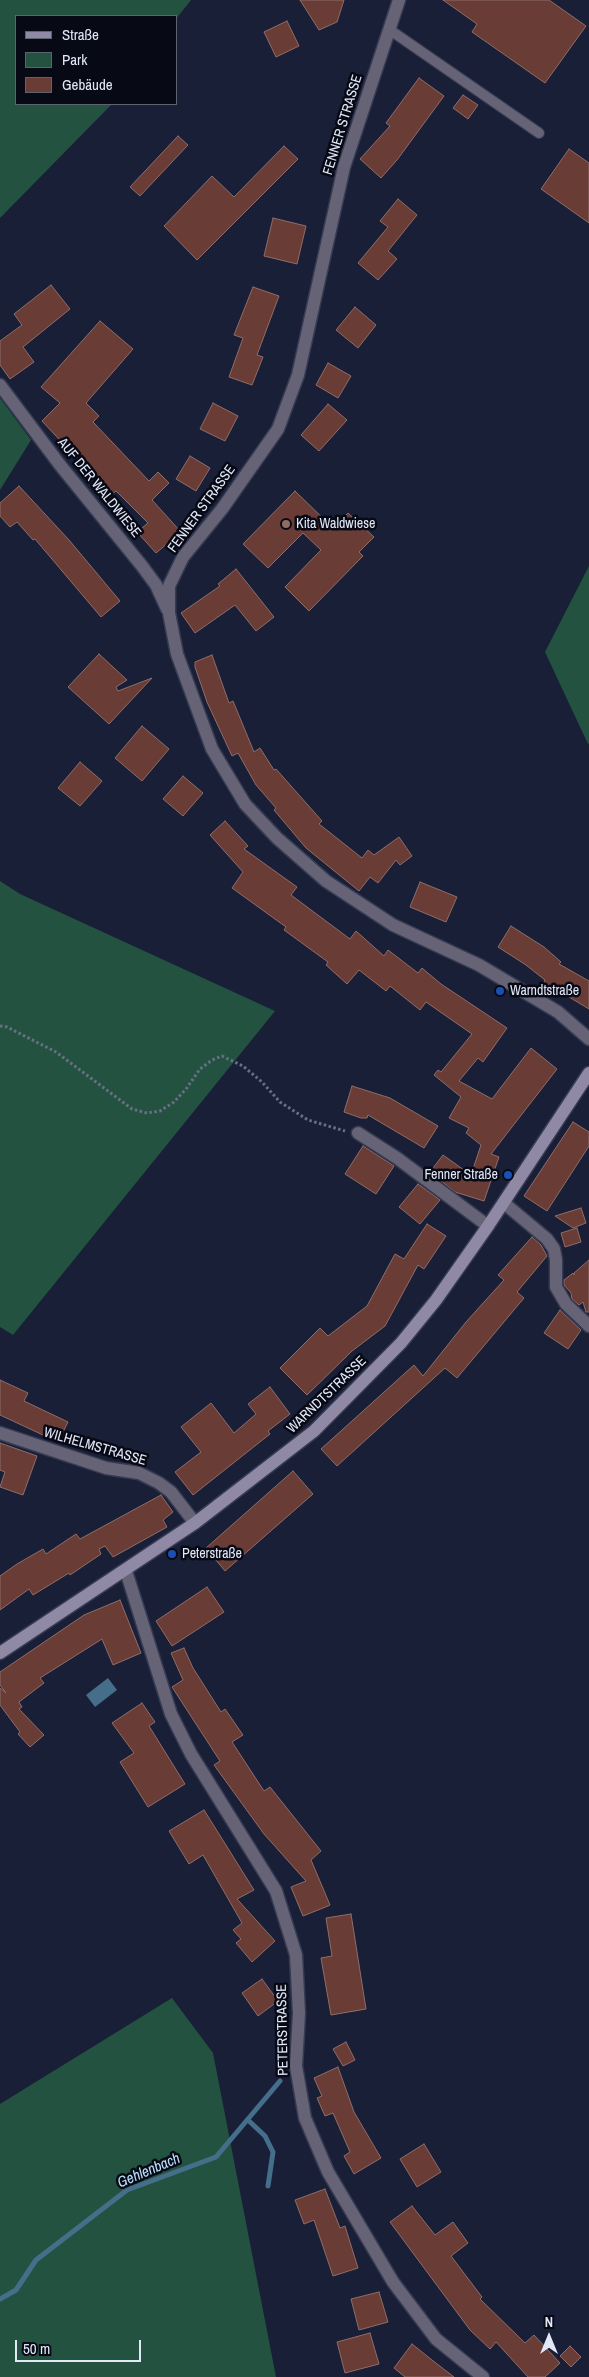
<!DOCTYPE html>
<html>
<head>
<meta charset="utf-8">
<style>
	body { margin:0 }
	#map { position:relative; width:589px; height:2377px; overflow:hidden; background:#191f37; font-family:"Archivo Narrow",sans-serif }
	canvas { display:block }
	.legend { position:absolute; left:15px; top:15px; width:162px; height:90px; box-sizing:border-box; background:#070a14; border:1px solid #5f6370; margin:0; padding:6px 9px; list-style:none; font-size:15px; color:#e3e8f9 }
	.legend li { display:flex; align-items:center; gap:10px; height:25px }
	.legend b { width:25px; border:1px solid #5f6370 }
	.north { position:absolute; left:524px; top:2312px; width:50px; height:50px; -webkit-text-stroke:4px #070a14; paint-order:stroke; rotate:0deg; font-size:14px; font-weight:700; line-height:20px; text-align:center; color:#e3e8f9 }
	.north::after { content:''; display:block; margin:auto; width:18px; height:22px; background:#e3e8f9; clip-path:polygon(50% 0,100% 100%,50% 72%,0 100%) }
	.scale { position:absolute; left:15px; top:2340px; width:126px; height:22px; box-sizing:border-box; border:2px solid #e3e8f9; border-top:0; padding-left:6px; font-size:15px; line-height:18px; white-space:nowrap; color:#e3e8f9; -webkit-text-stroke:4px #070a14; paint-order:stroke }
</style>
</head>
<body>
<div id="map">
<canvas width="589" height="2377"></canvas>
<ul class="legend">
<li><b style="height:6px;background:#8f89a6"></b>Straße</li>
<li><b style="height:14px;background:#235340"></b>Park</li>
<li><b style="height:14px;background:#693c36"></b>Gebäude</li>
</ul>
<div class="north">N</div>
<div class="scale">50 m</div>
</div>
<script>
const ctx = document.querySelector('canvas').getContext('2d');
ctx.lineJoin = 'round';
function fillPath(path, color) {
  ctx.fillStyle = color;
  ctx.fill(path, 'evenodd');
}
function poly(rows) {
  const path = new Path2D();
  for (const r of rows) {
    path.moveTo(r[0], r[1]);
    for (let i = 2; i < r.length; i += 2) path.lineTo(r[i], r[i + 1]);
  }
  return path;
}
function strokePath(path, color, width, dash) {
  ctx.strokeStyle = color;
  ctx.lineWidth = width;
  ctx.lineCap = dash ? 'butt' : 'round';
  ctx.setLineDash(dash || []);
  ctx.stroke(path);
}
function write(font, color, halo, rows, align = 'center') {
  ctx.font = font + ' "Archivo Narrow",sans-serif';
  ctx.lineWidth = 5;
  ctx.setLineDash([]);
  ctx.textBaseline = 'middle';
  ctx.strokeStyle = halo;
  ctx.fillStyle = color;
  for (const [text, x, y, turn = 0] of rows) {
    ctx.save();
    ctx.translate(x, y);
    ctx.rotate((+turn || 0) * Math.PI / 180);
    ctx.textAlign = isNaN(turn) ? turn : align;
    if (halo) ctx.strokeText(text, 0, 0);
    ctx.fillText(text, 0, 0);
    ctx.restore();
  }
}
fillPath(poly([
	[0,0,191,0,176,19,176,16,16,16,16,104,112,104,0,218],
	[0,398,31,440,0,490],
	[589,566,589,743,588,744,545,652],
	[0,881,20,894,275,1011,13,1335,0,1327],
	[172,1998,213,2053,276,2377,0,2377,0,2104]
]), '#235340');
fillPath(poly([
	[108,1678,117,1690,95,1707,86,1695]
]), '#456e8b');
strokePath(poly([
	[248,2120,265,2136,273,2152,268,2186],
	[0,2299,16,2290,36,2260,127,2190,216,2157,280,2081]
]), '#456e8b', 5);
const building = poly([
	[300,0,344,0,337,22,319,30,300,0],
	[443,0,549,0,586,26,545,83,472,32,477,24,443,0],
	[287,21,299,46,276,57,264,32,287,21],
	[419,78,444,96,397,160,381,178,360,159,390,126,386,123,419,78],
	[463,95,478,105,468,119,453,108,463,95],
	[178,136,188,145,140,196,130,187,178,136],
	[284,146,298,159,197,260,164,226,212,176,234,197,284,146],
	[569,149,589,163,589,223,541,189,569,149],
	[398,199,417,215,388,251,397,259,378,280,358,263,388,227,380,221,398,199],
	[273,218,306,226,297,264,264,256,273,218],
	[51,285,70,309,23,347,34,362,10,379,0,365,0,341,22,325,14,314,51,285],
	[253,287,279,296,257,355,263,357,252,385,229,377,243,338,234,335,253,287],
	[355,307,376,325,358,348,336,330,355,307],
	[100,321,133,349,86,403,99,416,93,422,149,481,158,472,169,483,152,500,181,532,156,553,137,532,148,523,116,491,111,495,42,421,60,403,41,387,100,321],
	[328,363,351,376,338,398,316,385,328,363],
	[213,403,238,416,225,441,200,429,213,403],
	[328,404,347,420,319,451,301,435,328,404],
	[190,456,210,468,196,491,176,479,190,456],
	[19,486,69,540,120,601,101,617,35,539,33,540,17,522,10,527,0,516,0,503,19,486],
	[295,491,333,528,348,513,374,537,359,552,363,556,309,611,285,587,321,550,303,533,268,568,243,544,295,491],
	[236,569,274,617,256,631,235,605,195,633,181,613,220,586,218,584,236,569],
	[99,654,127,680,116,687,118,691,152,678,109,724,68,687,99,654],
	[212,655,229,703,233,701,254,752,260,748,274,770,276,769,322,821,319,824,362,858,368,850,374,855,399,837,412,856,400,865,396,860,378,883,370,877,359,891,306,848,274,810,276,808,256,785,238,753,232,756,207,702,195,667,195,662,212,655],
	[142,726,169,749,142,781,115,758,142,726],
	[80,762,102,781,80,806,58,788,80,762],
	[183,776,203,793,183,816,163,799,183,776],
	[225,821,248,846,244,849,297,887,291,895,350,939,356,931,384,956,388,950,418,973,422,968,441,984,507,1028,483,1062,478,1058,459,1081,492,1099,531,1048,557,1069,491,1154,499,1157,484,1201,455,1192,430,1172,443,1155,471,1175,481,1145,466,1133,469,1128,449,1118,461,1097,434,1075,438,1070,441,1072,472,1034,426,1002,420,1010,390,986,386,991,359,970,347,984,326,965,328,962,284,930,286,927,232,888,243,872,210,835,225,821],
	[420,882,457,897,446,922,410,907,420,882],
	[511,926,544,947,561,962,559,964,589,981,589,1009,544,982,545,980,526,965,498,947,511,926],
	[352,1086,390,1098,438,1126,424,1148,368,1115,367,1118,361,1118,344,1112,352,1086],
	[573,1122,589,1132,589,1146,547,1211,524,1196,573,1122],
	[363,1146,394,1166,376,1194,345,1174,363,1146],
	[418,1184,440,1200,420,1224,399,1207,418,1184],
	[581,1208,586,1223,573,1228,555,1216,581,1208],
	[427,1224,446,1236,424,1269,418,1265,385,1326,352,1351,307,1395,280,1368,320,1328,328,1336,367,1306,395,1254,404,1259,427,1224],
	[577,1228,581,1242,565,1247,561,1233,577,1228],
	[532,1237,541,1245,547,1256,517,1292,524,1298,457,1378,445,1368,337,1466,321,1449,414,1365,423,1376,466,1322,504,1280,498,1275,532,1237],
	[589,1260,589,1312,586,1312,583,1302,579,1305,572,1299,571,1293,564,1285,564,1280,573,1273,574,1275,574,1273,589,1260],
	[560,1310,581,1330,568,1349,544,1333,560,1310],
	[0,1380,28,1393,24,1401,68,1422,58,1442,0,1415,0,1380],
	[270,1387,290,1414,268,1431,270,1434,193,1495,175,1472,201,1452,181,1427,211,1403,234,1433,256,1414,248,1404,270,1387],
	[0,1443,37,1456,23,1495,0,1487,5,1472,0,1470,0,1443],
	[293,1471,313,1494,225,1571,206,1548,293,1471],
	[161,1495,173,1512,163,1520,167,1527,113,1557,105,1546,99,1549,101,1554,70,1575,69,1573,33,1595,29,1589,0,1610,0,1576,17,1564,43,1549,46,1554,76,1534,80,1539,161,1495],
	[207,1587,224,1612,172,1646,156,1621,207,1587],
	[120,1600,141,1653,113,1665,102,1639,40,1678,44,1683,19,1702,22,1707,19,1709,44,1735,30,1747,18,1734,20,1732,0,1705,0,1688,6,1693,0,1685,0,1672,84,1615,120,1600],
	[184,1648,193,1668,221,1712,225,1709,243,1735,232,1742,264,1791,270,1787,321,1851,311,1860,330,1905,328,1906,303,1916,291,1887,306,1881,264,1834,214,1765,220,1761,172,1687,183,1680,171,1653,184,1648],
	[142,1703,155,1722,149,1726,185,1784,148,1807,120,1762,134,1753,112,1723,142,1703],
	[204,1810,254,1890,237,1899,275,1941,252,1962,236,1943,241,1939,233,1930,242,1923,203,1855,189,1864,169,1831,204,1810],
	[351,1914,366,2009,331,2015,321,1958,332,1956,326,1918,351,1914],
	[262,1979,278,2001,258,2016,242,1993,262,1979],
	[346,2042,355,2060,343,2066,333,2049,346,2042],
	[338,2067,354,2112,381,2158,354,2174,344,2156,350,2152,333,2113,325,2116,317,2098,322,2096,314,2078,338,2067],
	[424,2144,441,2172,417,2187,400,2159,424,2144],
	[325,2189,340,2228,345,2226,358,2268,333,2276,314,2220,304,2224,295,2200,325,2189],
	[412,2206,435,2235,453,2222,468,2243,451,2256,482,2297,480,2299,525,2343,534,2335,560,2363,545,2377,528,2377,496,2342,490,2349,470,2330,390,2222,412,2206],
	[379,2292,388,2322,359,2330,351,2299,379,2292],
	[370,2333,379,2364,345,2373,337,2342,370,2333],
	[412,2344,432,2360,454,2377,405,2377,394,2368,412,2344],
	[570,2346,581,2357,571,2367,560,2356,570,2346]
]);
fillPath(building, '#693c36');
strokePath(building, '#906d68', 1);
const service = poly([
	[390,30,539,133]
]);
const minor = poly([
	[399,0,344,167,298,375,278,429,222,509,183,557,169,586,169,613,177,654,212,749,245,804,277,838,326,881,393,925,479,965,558,1012,589,1039],
	[0,385,60,465,142,566,156,585,167,609],
	[358,1133,397,1158,488,1226],
	[504,1203,547,1239,554,1249,556,1260,556,1287,566,1304,589,1326],
	[0,1433,106,1468,139,1473,159,1483,171,1492,195,1523],
	[126,1571,171,1714,191,1754,276,1891,296,1955,299,2013,296,2066,305,2118,328,2172,393,2282,436,2339,483,2377]
]);
const secondary = poly([
	[0,1653,195,1523,314,1431,401,1343,436,1300,488,1226,589,1073]
]);
strokePath(service, '#353b52', 12);
strokePath(minor, '#353b52', 15);
strokePath(secondary, '#353b52', 15);
strokePath(poly([
	[0,1026,7,1027,56,1052,132,1109,147,1113,160,1111,174,1102,186,1089,200,1069,212,1060,222,1056,243,1066,262,1082,280,1102,308,1120,345,1131]
]), '#696f84', 3, [2.5, 2.5]);
strokePath(service, '#676376', 10);
strokePath(minor, '#676376', 12);
strokePath(secondary, '#8f89a6', 12);
for (const [x, y, r, color] of [
	[286,524,5,"#8d6e63"],
	[500,991,5,"#1a4fb4"],
	[508,1175,5,"#1a4fb4"],
	[172,1554,5,"#1a4fb4"]
]) {
  const dot = new Path2D();
  dot.arc(x, y, r, 0, 2 * Math.PI);
  ctx.fillStyle = color;
  ctx.fill(dot);
  strokePath(dot, '#070a14', 2);
}
write('14px', '#e3e8f9', '#070a14', [
	["FENNER STRASSE",343,125,-73],
	["AUF DER WALDWIESE",99,488,51],
	["FENNER STRASSE",202,509,-54],
	["WARNDTSTRASSE",327,1395,-44],
	["WILHELMSTRASSE",95,1447,16],
	["PETERSTRASSE",283,2030,-91]
]);
write('14px', '#e3e8f9', '#070a14', [
	["Kita Waldwiese",296,524],
	["Warndtstraße",510,991],
	["Fenner Straße",498,1175,"right"],
	["Peterstraße",182,1554]
], 'left');
write('italic 15px', '#bae1fe', '#070a14', [
	["Gehlenbach",149,2171,-23]
]);
</script>
</body>
</html>
